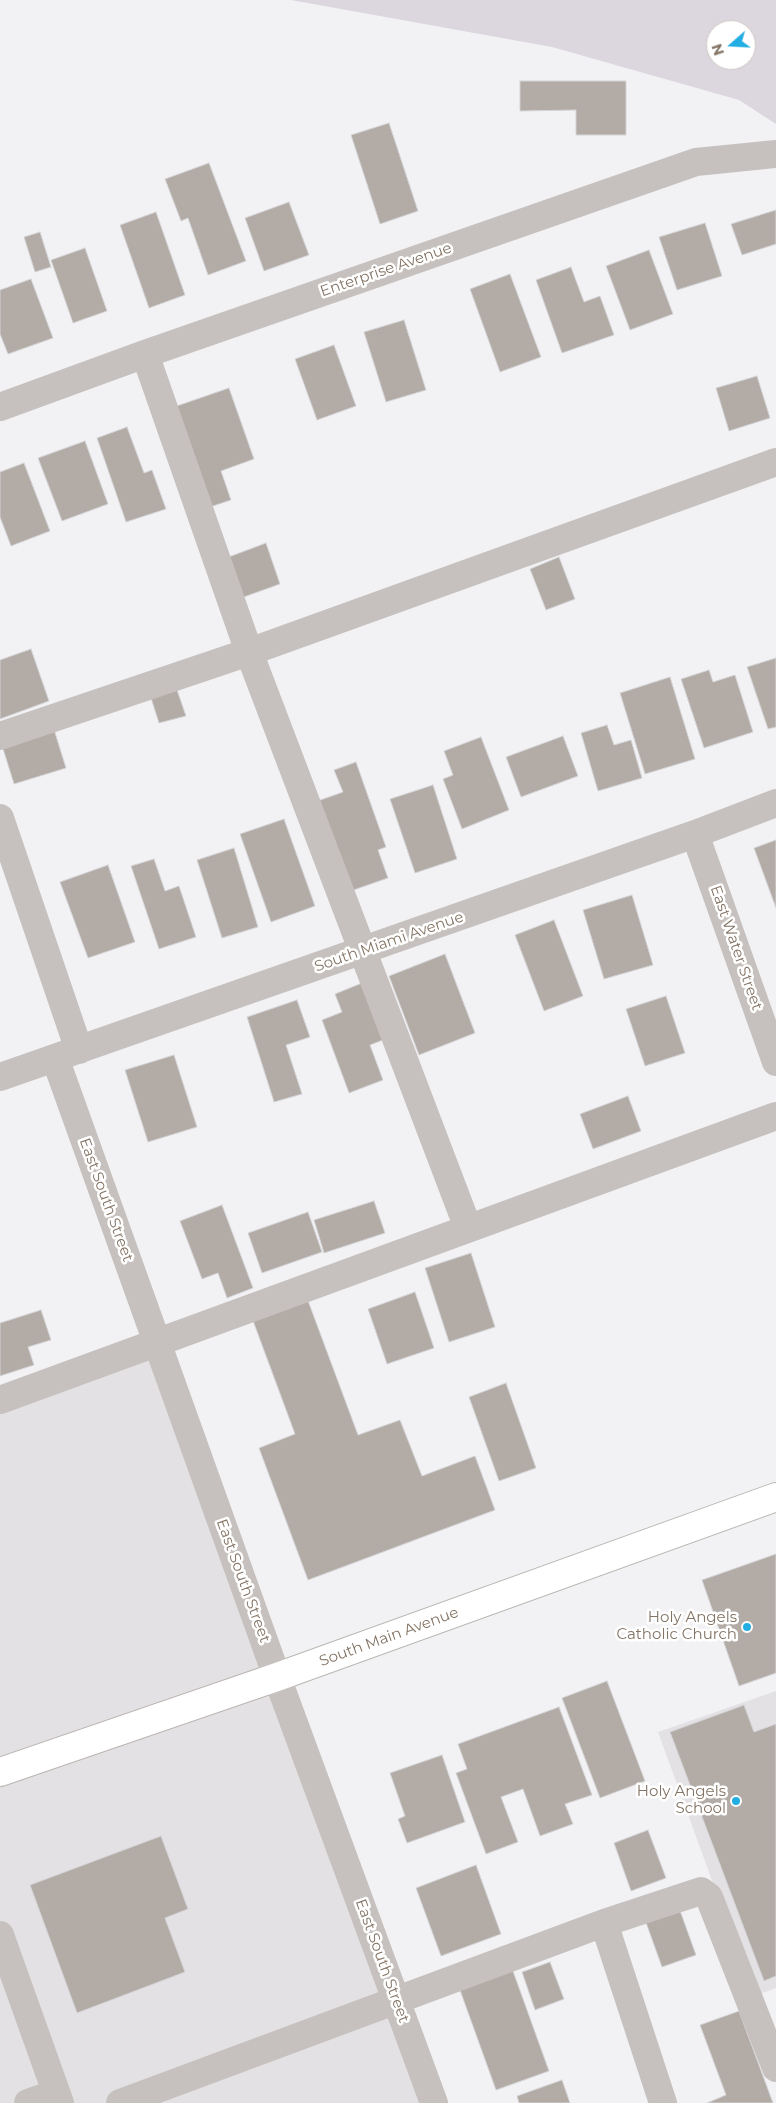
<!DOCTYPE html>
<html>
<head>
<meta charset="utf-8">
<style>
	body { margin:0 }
	#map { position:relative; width:776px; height:2103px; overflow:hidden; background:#f2f2f5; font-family:Montserrat,sans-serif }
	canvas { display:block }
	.north { position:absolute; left:706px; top:20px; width:50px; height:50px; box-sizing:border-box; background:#fff; border:1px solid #cdc7c1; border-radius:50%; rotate:251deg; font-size:14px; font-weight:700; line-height:20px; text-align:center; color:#837364 }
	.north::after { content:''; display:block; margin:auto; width:18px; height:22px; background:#23aee3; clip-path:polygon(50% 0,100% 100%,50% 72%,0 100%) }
</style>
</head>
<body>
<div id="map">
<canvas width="776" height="2103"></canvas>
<div class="north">N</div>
</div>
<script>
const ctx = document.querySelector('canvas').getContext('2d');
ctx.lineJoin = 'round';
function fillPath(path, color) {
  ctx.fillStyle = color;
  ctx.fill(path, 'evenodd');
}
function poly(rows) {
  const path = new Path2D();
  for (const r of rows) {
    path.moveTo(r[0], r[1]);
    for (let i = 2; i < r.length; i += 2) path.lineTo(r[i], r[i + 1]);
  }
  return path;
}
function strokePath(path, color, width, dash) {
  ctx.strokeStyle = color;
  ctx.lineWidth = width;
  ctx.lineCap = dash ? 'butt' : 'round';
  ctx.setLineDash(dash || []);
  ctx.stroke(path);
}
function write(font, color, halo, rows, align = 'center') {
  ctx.font = font + ' Montserrat,sans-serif';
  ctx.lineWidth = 5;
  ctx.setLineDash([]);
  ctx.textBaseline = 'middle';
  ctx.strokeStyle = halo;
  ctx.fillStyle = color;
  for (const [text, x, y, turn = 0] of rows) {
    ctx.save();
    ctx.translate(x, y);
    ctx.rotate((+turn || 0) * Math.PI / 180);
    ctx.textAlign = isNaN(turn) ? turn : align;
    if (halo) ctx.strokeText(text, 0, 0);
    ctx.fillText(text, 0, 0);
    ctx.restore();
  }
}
fillPath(poly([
	[156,1341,434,2103,0,2103,0,1400],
	[776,1691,776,1988,754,1996,658,1732]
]), '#e3e1e3');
fillPath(poly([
	[291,0,776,0,776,124,739,100,552,47],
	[716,30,746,30,746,60,716,60]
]), '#dcd6df');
const building = poly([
	[520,81,626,81,626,135,576,135,576,110,520,111,520,81],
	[389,123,418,211,380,224,351,135,389,123],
	[209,163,246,261,208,275,188,218,181,221,165,179,209,163],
	[289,202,309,255,264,271,245,218,289,202],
	[776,210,776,244,742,255,731,224,776,210],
	[156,212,185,295,149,308,120,225,156,212],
	[705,223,722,276,677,290,659,237,705,223],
	[40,232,51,267,35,272,24,237,40,232],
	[85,248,107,311,73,323,51,260,85,248],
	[649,250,673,314,630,330,606,266,649,250],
	[571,267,584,302,600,296,614,335,562,353,536,280,571,267],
	[510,274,541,357,500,372,470,289,510,274],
	[31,279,53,338,8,354,0,334,0,290,31,279],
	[404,320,426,390,386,402,364,332,404,320],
	[334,345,356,406,317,420,295,359,334,345],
	[757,376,770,418,729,431,716,388,757,376],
	[229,388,254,459,221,471,231,500,207,508,171,408,229,388],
	[127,427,144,473,152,470,166,509,126,522,97,438,127,427],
	[85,441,108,504,62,521,38,458,85,441],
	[24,463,50,531,11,546,0,517,0,472,24,463],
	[266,543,280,584,241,598,226,558,266,543],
	[559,557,575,599,546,610,530,569,559,557],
	[31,649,49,701,0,719,0,660,31,649],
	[776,658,776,727,768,729,747,667,776,658],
	[709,670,713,682,735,675,753,732,704,748,681,679,709,670],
	[670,677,695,759,645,774,620,693,670,677],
	[177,690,186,716,159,723,151,698,177,690],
	[52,723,66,768,14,784,0,739,52,723],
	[607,725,614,745,631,740,642,778,598,791,581,733,607,725],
	[563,736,578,776,521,797,506,757,563,736],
	[481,737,509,810,462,829,443,779,453,775,444,751,481,737],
	[356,762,386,847,378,850,388,878,345,893,312,803,343,792,334,770,356,762],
	[433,785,457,859,415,873,390,799,433,785],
	[284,819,315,906,271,922,240,834,284,819],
	[776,840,776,908,754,848,776,840],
	[234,848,258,927,222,938,197,860,234,848],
	[154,859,165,891,179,886,196,937,159,949,131,866,154,859],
	[108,865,135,942,88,958,60,882,108,865],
	[632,895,653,965,604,979,583,910,632,895],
	[554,920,583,996,544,1011,515,935,554,920],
	[445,954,475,1033,419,1055,389,976,445,954],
	[362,983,383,1040,370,1045,383,1080,349,1093,322,1020,342,1012,335,994,362,983],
	[666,996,685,1053,645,1066,626,1009,666,996],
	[297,1000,310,1037,286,1045,302,1094,274,1102,247,1017,297,1000],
	[174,1055,197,1127,148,1142,125,1070,174,1055],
	[628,1096,641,1131,593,1149,580,1114,628,1096],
	[374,1201,385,1233,324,1253,314,1220,374,1201],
	[222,1205,253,1288,227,1298,218,1273,202,1279,180,1221,222,1205],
	[308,1212,322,1252,262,1273,248,1233,308,1212],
	[471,1253,495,1327,449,1342,425,1268,471,1253],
	[415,1292,434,1348,387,1364,368,1309,415,1292],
	[307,1298,358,1435,400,1420,422,1476,475,1456,495,1510,308,1580,259,1448,295,1434,252,1318,307,1298],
	[41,1310,51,1340,28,1347,34,1365,0,1376,0,1323,41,1310],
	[506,1383,536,1468,499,1481,469,1397,506,1383],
	[776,1554,776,1673,739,1686,702,1580,776,1554],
	[607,1681,645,1781,600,1798,562,1698,607,1681],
	[744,1705,754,1732,776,1724,776,1976,764,1981,670,1732,744,1705],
	[559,1707,592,1795,565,1804,573,1824,540,1836,523,1789,501,1797,518,1842,486,1854,456,1773,467,1769,458,1744,559,1707],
	[442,1755,465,1822,407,1843,398,1819,405,1816,390,1773,442,1755],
	[648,1830,666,1878,631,1891,614,1843,648,1830],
	[161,1836,188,1909,165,1918,185,1972,77,2013,30,1885,161,1836],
	[476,1865,501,1934,441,1956,416,1888,476,1865],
	[678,1905,696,1955,662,1967,644,1917,678,1905],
	[509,1960,549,2071,496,2090,456,1979,509,1960],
	[550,1962,564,1999,535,2010,522,1972,550,1962],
	[739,2011,773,2103,707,2103,726,2095,700,2025,739,2011],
	[562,2080,570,2103,519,2103,517,2096,562,2080]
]);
fillPath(building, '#b3aba5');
strokePath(building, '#d4d4d7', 1);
const major = poly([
	[0,1772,277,1677,776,1497]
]);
strokePath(major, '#bab5b1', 30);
strokePath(poly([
	[145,354,249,652,468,1228],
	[0,407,145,354,696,162,776,154],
	[0,736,249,652,776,462],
	[0,818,79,1050],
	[695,834,776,1062],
	[55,1058,277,1677,434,2103],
	[0,1077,695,834,776,803],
	[0,1400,776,1116],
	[604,1923,663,2103],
	[0,1935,60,2103],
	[28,2103,56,2093],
	[120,2103,604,1923,701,1891,709,1897,776,2068]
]), '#c6c1be', 28);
strokePath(major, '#fff', 28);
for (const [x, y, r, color] of [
	[747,1627,5,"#23aee3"],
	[736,1801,5,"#23aee3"]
]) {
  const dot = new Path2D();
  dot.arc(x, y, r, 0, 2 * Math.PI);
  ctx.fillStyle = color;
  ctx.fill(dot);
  strokePath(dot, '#fff', 2);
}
write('15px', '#837364', '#fff', [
	["Enterprise Avenue",386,270,-19],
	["South Miami Avenue",389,942,-19],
	["East Water Street",736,948,71],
	["East South Street",106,1200,70],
	["East South Street",243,1581,70],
	["South Main Avenue",389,1637,-20],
	["East South Street",382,1961,70]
]);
write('15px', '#837364', '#fff', [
	["Holy Angels",737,1618],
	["Catholic Church",737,1635],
	["Holy Angels",726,1792],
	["School",726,1809]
], 'right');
</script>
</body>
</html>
